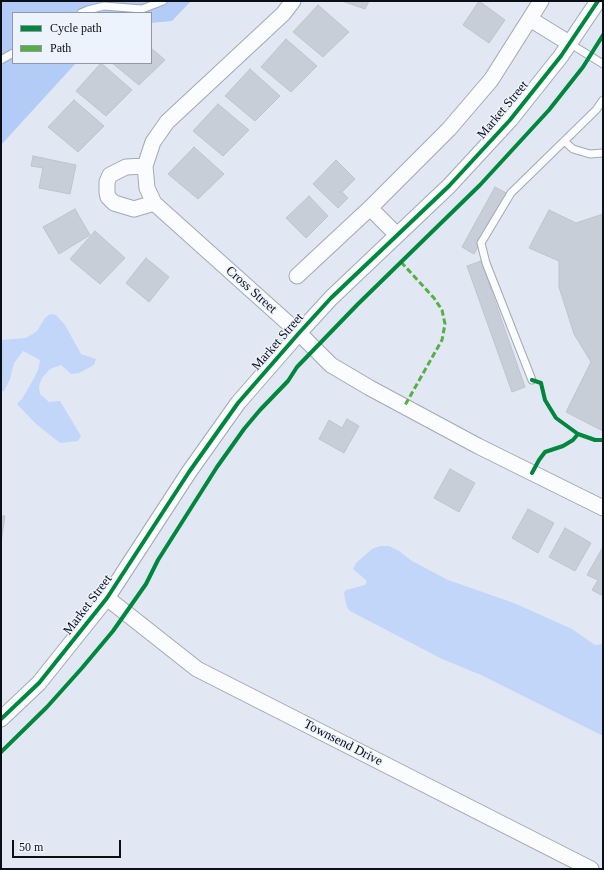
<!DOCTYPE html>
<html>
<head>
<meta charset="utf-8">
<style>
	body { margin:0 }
	#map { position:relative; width:604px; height:870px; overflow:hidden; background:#e1e8f3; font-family:Georgia,serif }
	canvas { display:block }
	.frame { position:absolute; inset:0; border:2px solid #0a0e17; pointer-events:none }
	.legend { position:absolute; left:12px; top:12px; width:140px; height:52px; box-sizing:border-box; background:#edf3fd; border:1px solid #9297a1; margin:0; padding:5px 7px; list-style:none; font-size:12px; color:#0a0e17 }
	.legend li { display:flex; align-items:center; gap:8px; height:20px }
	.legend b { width:20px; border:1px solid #9297a1 }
	.scale { position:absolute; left:12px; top:840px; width:109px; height:18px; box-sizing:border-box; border:2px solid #0a0e17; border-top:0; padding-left:5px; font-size:12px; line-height:14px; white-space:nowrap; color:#0a0e17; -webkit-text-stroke:3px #edf3fd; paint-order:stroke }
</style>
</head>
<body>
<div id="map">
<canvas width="604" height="870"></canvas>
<div class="frame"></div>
<ul class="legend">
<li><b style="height:5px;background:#00873e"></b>Cycle path</li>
<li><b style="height:5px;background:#54b045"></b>Path</li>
</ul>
<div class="scale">50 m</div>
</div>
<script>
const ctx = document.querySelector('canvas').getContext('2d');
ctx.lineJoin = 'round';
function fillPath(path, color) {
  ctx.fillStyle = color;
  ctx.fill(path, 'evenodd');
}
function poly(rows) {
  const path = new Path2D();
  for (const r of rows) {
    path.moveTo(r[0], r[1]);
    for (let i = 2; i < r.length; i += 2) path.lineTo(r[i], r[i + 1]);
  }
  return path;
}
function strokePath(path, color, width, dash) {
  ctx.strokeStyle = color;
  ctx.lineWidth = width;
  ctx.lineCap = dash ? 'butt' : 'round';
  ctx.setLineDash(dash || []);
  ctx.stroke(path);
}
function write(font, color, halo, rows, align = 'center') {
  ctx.font = font + ' Georgia,serif';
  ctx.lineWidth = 3;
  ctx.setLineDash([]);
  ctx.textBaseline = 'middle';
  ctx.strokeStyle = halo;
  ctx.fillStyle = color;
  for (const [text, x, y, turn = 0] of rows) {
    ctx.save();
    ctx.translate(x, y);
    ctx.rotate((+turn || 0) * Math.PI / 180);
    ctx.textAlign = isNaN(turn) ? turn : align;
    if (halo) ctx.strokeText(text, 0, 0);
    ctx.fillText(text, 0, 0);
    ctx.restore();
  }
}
fillPath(poly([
	[1,1,191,1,172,21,151,23,151,13,13,13,13,63,76,63,1,145]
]), '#b3ccf7');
fillPath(poly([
	[50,314,56,315,65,325,81,354,96,359,94,365,79,373,71,374,61,365,50,369,42,378,39,386,40,394,49,402,60,401,81,436,78,441,60,443,36,424,17,404,22,399,33,380,38,370,40,360,23,351,14,363,10,379,4,391,1,391,1,340,26,338,37,331,45,318],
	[380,546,389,546,399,551,412,561,448,580,514,603,572,629,595,645,603,644,603,736,481,675,442,659,350,611,347,607,345,599,344,593,346,590,365,585,367,581,353,569,356,563,372,549]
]), '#c2d6f9');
const building = poly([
	[342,1,369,1,365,9,342,1],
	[479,1,505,20,489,43,463,25,479,1],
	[318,5,349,32,323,57,293,32,318,5],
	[286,39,317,66,291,92,261,67,286,39],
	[151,48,165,60,139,85,112,63,151,63,151,48],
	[101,63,132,90,106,116,76,91,101,63],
	[250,69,280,96,255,121,225,96,250,69],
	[74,100,104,126,78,152,48,127,74,100],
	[218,104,249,130,223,156,193,131,218,104],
	[194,147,224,174,198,199,168,174,194,147],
	[33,156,76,165,70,194,39,188,43,168,31,166,33,156],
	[336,160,355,179,342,192,348,198,338,208,313,184,336,160],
	[495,187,508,194,474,254,462,247,495,187],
	[309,196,328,216,306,238,286,218,309,196],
	[75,209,90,235,59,254,43,227,75,209],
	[549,210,576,223,603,214,603,431,566,412,591,362,574,334,559,287,559,261,529,248,549,210],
	[95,231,125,258,100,284,70,259,95,231],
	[146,258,169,277,149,302,126,283,146,258],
	[481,261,525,387,512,392,467,266,481,261],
	[347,419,359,426,344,453,319,439,329,420,342,428,347,419],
	[450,469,475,483,459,512,434,498,450,469],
	[528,509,554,523,538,553,512,538,528,509],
	[1,516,5,516,1,542,1,516],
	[565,528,591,543,575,571,549,557,565,528],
	[603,547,603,596,592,590,598,580,587,575,603,547]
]);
fillPath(building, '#c8ced8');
strokePath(building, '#bec4cd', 1);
const lane = poly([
	[81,13,88,10,104,6,142,9,163,1],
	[569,43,603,64],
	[1,60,13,53],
	[564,141,573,149,590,154,603,153],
	[532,380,486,263,481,243,511,193,596,110,603,100]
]);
const street = poly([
	[293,1,283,14,167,122,153,142,145,166,147,188,154,203,299,333,331,365,370,388,478,446,603,508],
	[530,19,569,43],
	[145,166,126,167,110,175,107,182,107,192,108,197,114,203,134,209,154,203],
	[370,208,397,235],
	[297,276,370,208,449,129,491,80,541,1],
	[107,598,197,669,591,869],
	[1,719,39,683,107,598,189,472,238,403,299,333,331,298,449,186,510,120,561,56,598,1]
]);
strokePath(lane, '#a3a9b2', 9);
strokePath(street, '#a3a9b2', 17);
strokePath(lane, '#fafcfd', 7);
strokePath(street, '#fafcfd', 15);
strokePath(poly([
	[401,262,434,298,442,310,445,324,442,340,404,407]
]), '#54b045', 3, [6, 3]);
strokePath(poly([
	[532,380,541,383,545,400,556,418,578,434,595,440,603,440],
	[532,473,539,460,545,452,563,446,573,440,578,434],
	[1,719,39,683,107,598,189,472,238,403,299,333,331,298,449,186,510,120,561,56,598,1],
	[1,752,47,707,82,668,113,631,146,584,158,560,217,467,244,429,260,410,288,381,297,367,358,304,480,185,549,110,583,67,603,35]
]), '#00873e', 4);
write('13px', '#0a0e17', '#edf3fd', [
	["Market Street",503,110,-50],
	["Cross Street",251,290,42],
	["Market Street",278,342,-49],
	["Market Street",88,605,-53],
	["Townsend Drive",343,743,27]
]);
</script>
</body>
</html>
